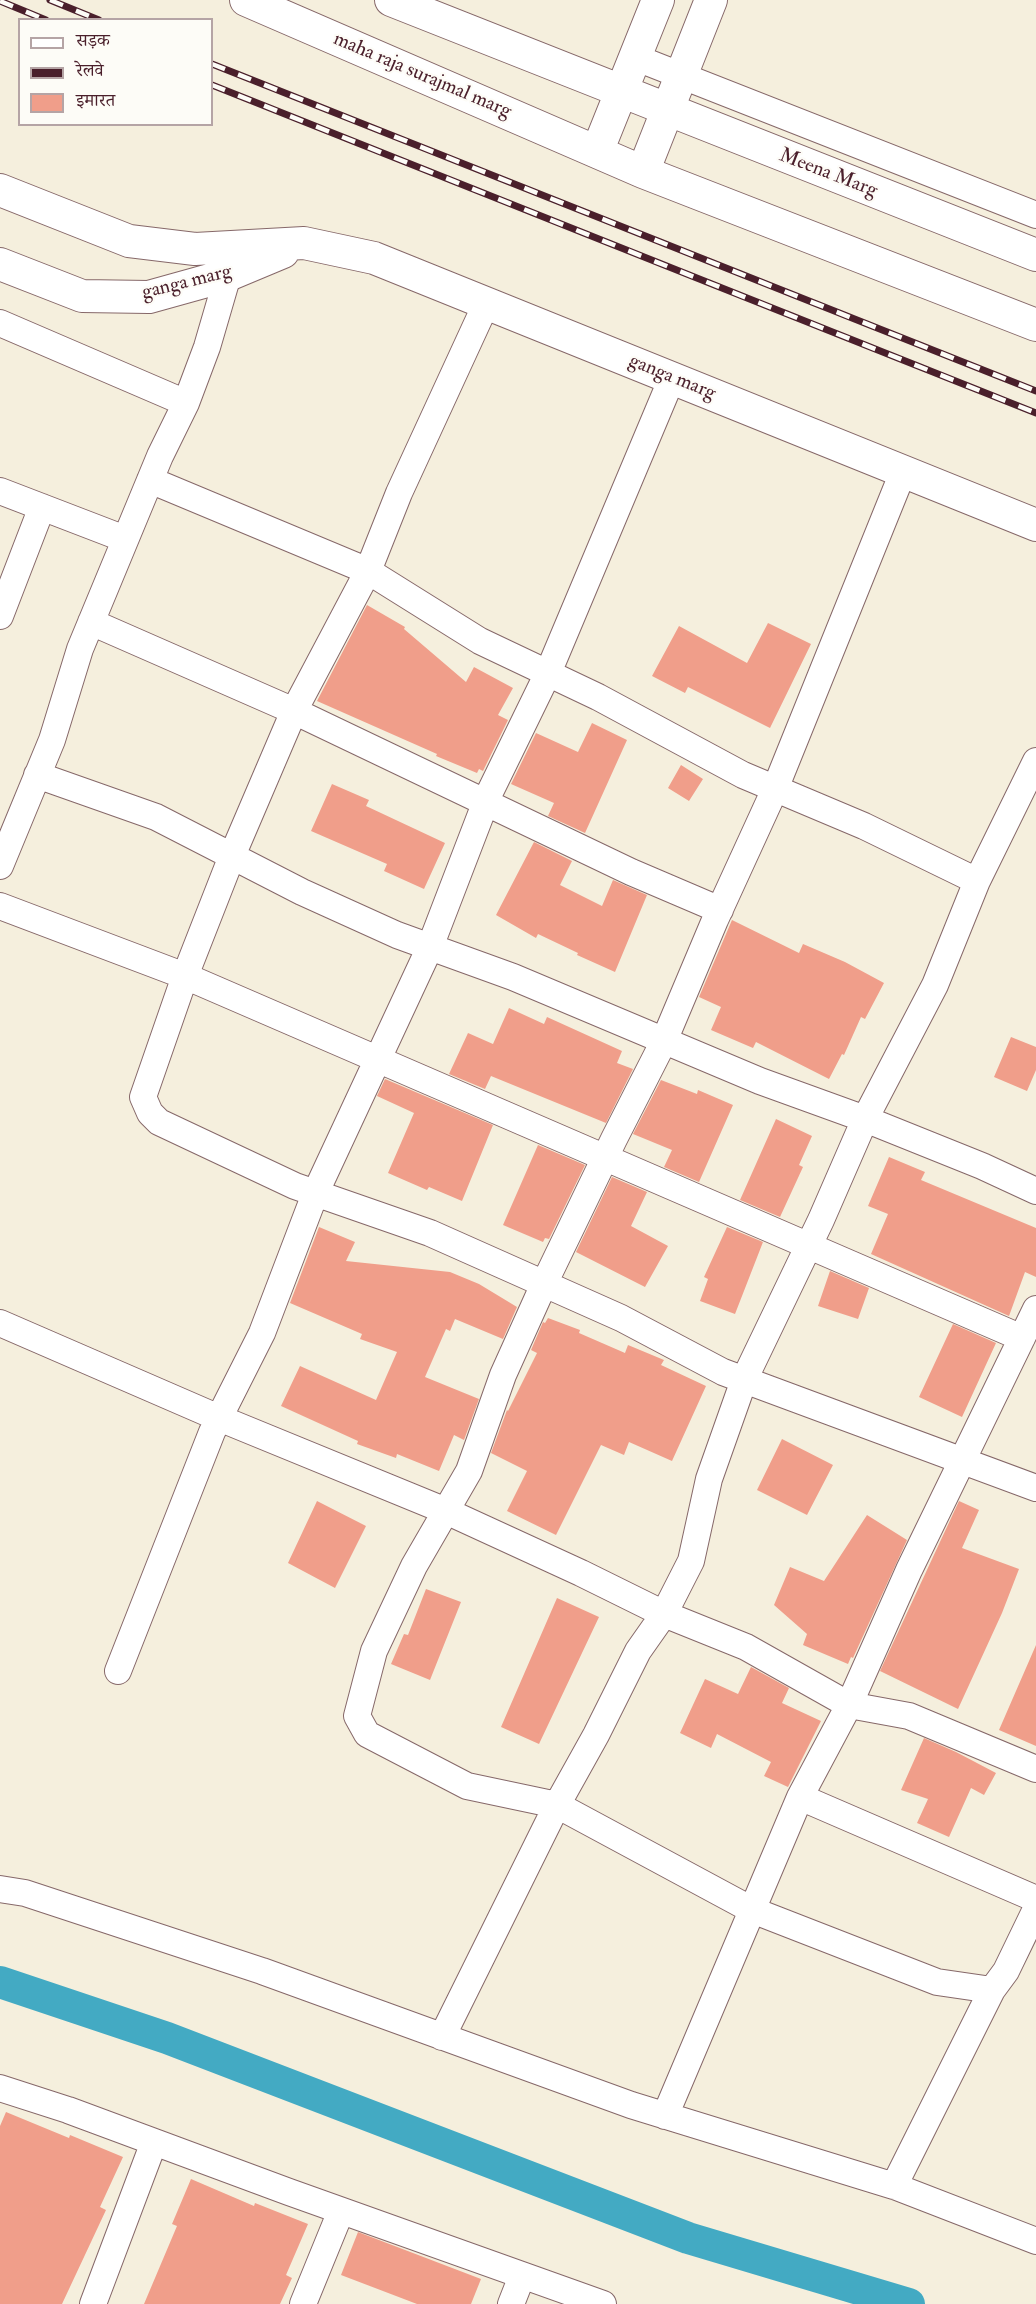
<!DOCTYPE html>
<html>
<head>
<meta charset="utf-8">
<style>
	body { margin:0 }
	#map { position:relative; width:1036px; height:2304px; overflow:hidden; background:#f5efdd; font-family:"IM FELL Double Pica","Noto Serif Devanagari",serif }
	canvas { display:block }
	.legend { position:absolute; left:18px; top:18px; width:195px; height:108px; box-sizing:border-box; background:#fdfcf7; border:2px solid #b5a4a5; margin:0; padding:8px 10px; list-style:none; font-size:18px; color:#4a1f2b }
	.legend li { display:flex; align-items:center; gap:12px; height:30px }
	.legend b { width:30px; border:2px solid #b5a4a5 }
</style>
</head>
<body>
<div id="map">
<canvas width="1036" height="2304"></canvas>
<ul class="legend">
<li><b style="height:8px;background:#fff"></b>सड़क</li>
<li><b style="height:8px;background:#4a1f2b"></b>रेलवे</li>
<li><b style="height:16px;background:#f09e8a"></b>इमारत</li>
</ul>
</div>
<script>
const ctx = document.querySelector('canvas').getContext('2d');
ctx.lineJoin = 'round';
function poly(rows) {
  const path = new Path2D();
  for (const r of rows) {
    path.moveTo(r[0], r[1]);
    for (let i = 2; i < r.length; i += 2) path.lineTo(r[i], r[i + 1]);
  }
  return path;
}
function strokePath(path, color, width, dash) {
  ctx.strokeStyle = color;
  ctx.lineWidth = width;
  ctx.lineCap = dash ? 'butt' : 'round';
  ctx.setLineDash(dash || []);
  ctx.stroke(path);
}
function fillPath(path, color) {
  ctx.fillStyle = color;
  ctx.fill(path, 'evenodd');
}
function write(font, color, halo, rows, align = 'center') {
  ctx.font = font + ' "IM FELL Double Pica",serif';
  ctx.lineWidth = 4.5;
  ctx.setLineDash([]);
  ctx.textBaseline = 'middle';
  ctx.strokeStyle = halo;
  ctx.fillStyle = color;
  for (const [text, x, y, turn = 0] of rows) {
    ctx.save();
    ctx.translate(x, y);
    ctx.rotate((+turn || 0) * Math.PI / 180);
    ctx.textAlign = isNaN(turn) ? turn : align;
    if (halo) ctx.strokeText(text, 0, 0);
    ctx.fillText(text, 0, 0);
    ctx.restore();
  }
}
strokePath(poly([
	[0,1982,167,2038,688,2238,909,2304]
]), '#43aac3', 32);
fillPath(poly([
	[367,605,405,627,404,629,466,682,474,667,513,688,498,715,508,720,483,771,479,769,477,773,436,756,437,754,317,701],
	[768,623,811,644,770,728,688,687,685,693,652,676,679,626,747,663],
	[592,723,627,740,585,833,548,816,554,803,511,784,536,733,578,752],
	[681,765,703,779,689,801,668,788],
	[332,784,369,800,366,806,445,843,424,889,384,871,387,864,311,831],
	[534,842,572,861,560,885,602,906,613,880,647,895,615,972,577,955,578,953,538,934,536,938,496,915],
	[732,920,799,953,803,944,845,962,884,983,865,1019,861,1017,844,1055,842,1054,829,1079,756,1042,753,1048,711,1030,721,1007,699,997],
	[509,1008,544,1024,547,1017,622,1051,617,1063,633,1069,606,1123,491,1076,485,1089,449,1074,468,1033,493,1044],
	[1011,1037,1036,1047,1036,1070,1027,1091,994,1077],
	[385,1079,493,1125,462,1201,429,1187,427,1190,388,1173,414,1113,377,1096],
	[661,1080,697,1094,698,1090,733,1105,699,1182,664,1167,672,1150,633,1134],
	[776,1119,812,1136,799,1165,803,1167,780,1217,740,1200],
	[538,1145,585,1165,549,1239,545,1238,543,1242,503,1225],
	[889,1157,925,1172,921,1180,1036,1228,1036,1277,1025,1272,1009,1316,871,1254,888,1214,868,1206],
	[612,1177,647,1192,631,1226,668,1246,645,1287,576,1252],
	[319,1227,355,1242,346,1261,450,1272,479,1284,517,1307,503,1339,455,1319,450,1331,446,1329,425,1377,479,1399,464,1440,454,1435,439,1471,397,1454,396,1458,357,1444,358,1441,281,1406,300,1366,376,1400,397,1352,360,1339,362,1334,290,1303],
	[727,1227,763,1242,735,1314,700,1301,708,1279,704,1277],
	[830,1271,869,1288,858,1319,818,1306],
	[548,1318,580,1330,579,1333,625,1353,628,1345,664,1360,661,1365,706,1386,672,1461,629,1442,624,1455,601,1445,556,1535,507,1511,527,1471,491,1453,507,1410,508,1411,537,1353,531,1350,543,1322,545,1323],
	[953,1324,996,1343,962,1417,919,1397],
	[782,1439,833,1465,807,1515,757,1490],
	[317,1501,366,1526,335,1588,288,1563],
	[959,1501,979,1510,962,1548,1019,1569,1002,1613,958,1709,880,1671],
	[867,1515,907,1540,853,1658,851,1657,848,1664,803,1645,807,1634,774,1605,790,1567,824,1581],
	[426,1589,461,1602,430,1680,391,1664,404,1634,408,1635],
	[557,1598,599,1617,539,1744,501,1727],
	[1036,1645,1036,1746,999,1730],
	[751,1667,789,1688,782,1703,821,1721,788,1787,764,1776,771,1762,717,1734,711,1748,680,1733,705,1679,738,1694],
	[924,1738,956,1752,996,1773,984,1795,971,1788,949,1837,917,1823,928,1799,901,1790],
	[6,2112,69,2138,70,2135,123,2157,100,2207,106,2210,62,2304,0,2304,0,2126],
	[191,2179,254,2206,255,2203,308,2224,286,2275,292,2278,280,2304,144,2304,177,2226,172,2224],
	[358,2232,481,2279,471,2304,417,2304,341,2275]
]), '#f09e8a');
const minor = poly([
	[634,57,1036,215],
	[486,304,399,493,368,571,294,711,232,856,185,976,143,1097,150,1113,159,1122,295,1186,430,1233,621,1318,723,1372,1036,1488],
	[0,323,186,403],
	[903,472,775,789,715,920,664,1041,614,1139,544,1284,503,1375,469,1471,414,1566,374,1651,357,1716,367,1734,467,1786,557,1805,752,1910,937,1982,992,1990,1006,1971,1036,1909],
	[150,480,368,571,480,641,598,697,743,775,864,826,977,881],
	[0,491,125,539],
	[0,616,42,507],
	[91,622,294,711,631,872,720,910],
	[37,775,156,817,302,892,397,935,513,977,760,1081,865,1119,982,1166,1036,1191],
	[0,866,52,740,80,649,160,456,186,403,207,347,228,275,227,259],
	[0,906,185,976,1022,1338],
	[0,1323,219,1418,446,1511,581,1573,664,1614,746,1647,849,1705,909,1716,1036,1769],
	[118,1671,212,1432,262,1333,315,1194,430,947,488,796,548,673,672,378],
	[800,1797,1036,1899],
	[0,1889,25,1893,262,1971,631,2105,894,2186,1036,2241],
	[442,2037,557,1805,596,1735,638,1651,664,1614,691,1561,709,1479,744,1380,821,1220,865,1119,935,985,977,881,1036,761],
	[0,2088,68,2110,289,2192,603,2304],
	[665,2116,800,1797,849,1705,909,1570,1036,1309],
	[894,2186,992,1990],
	[93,2304,154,2142],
	[303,2304,341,2211],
	[511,2304,522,2276]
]);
const tertiary = poly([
	[246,0,643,172,1036,325],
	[391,0,1036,255],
	[597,152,658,0],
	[643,172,711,0],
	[0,190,129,241,195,249,304,243,374,258,1036,525],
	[0,264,82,296,149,297,228,275,283,252]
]);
strokePath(minor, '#866869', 28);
strokePath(tertiary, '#866869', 34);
strokePath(minor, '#fff', 26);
strokePath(tertiary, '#fff', 32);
const rail = poly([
	[50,0,99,20],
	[0,1,46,20],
	[212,64,1036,391],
	[212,85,1036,413]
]);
strokePath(rail, '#4a1f2b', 7);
strokePath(rail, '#fdfcf7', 4.5, [14]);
write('20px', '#4a1f2b', '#fdfcf7', [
	["maha raja surajmal marg",422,76,23],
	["Meena Marg",828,174,21],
	["ganga marg",187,283,-14],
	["ganga marg",672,378,22]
]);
</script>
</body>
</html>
